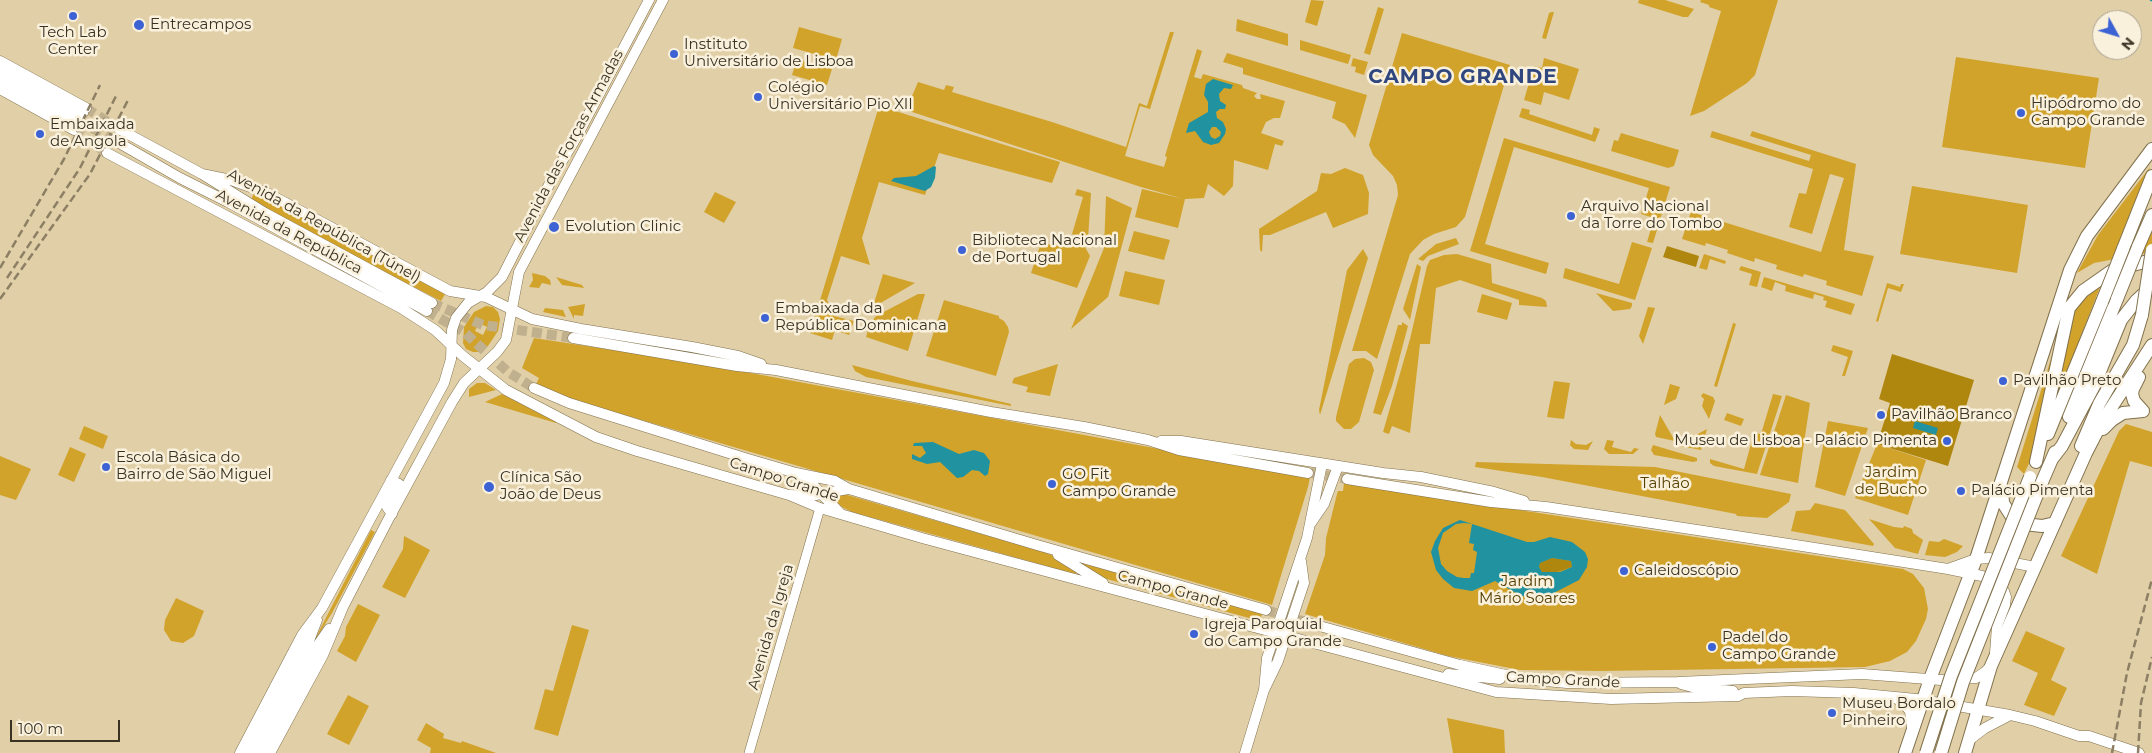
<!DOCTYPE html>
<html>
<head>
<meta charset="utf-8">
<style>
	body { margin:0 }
	#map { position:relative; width:2152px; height:753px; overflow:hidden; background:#e1cfa7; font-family:Montserrat,sans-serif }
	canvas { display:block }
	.north { position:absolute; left:2092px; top:10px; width:50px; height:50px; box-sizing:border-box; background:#faf1dd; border:1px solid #ada593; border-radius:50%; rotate:129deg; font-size:14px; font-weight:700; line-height:20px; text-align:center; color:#3a3223 }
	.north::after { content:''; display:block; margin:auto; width:18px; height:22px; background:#3c62d4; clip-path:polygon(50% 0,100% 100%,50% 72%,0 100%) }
	.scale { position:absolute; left:10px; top:720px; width:110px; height:22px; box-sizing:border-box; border:2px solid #3a3223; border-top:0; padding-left:6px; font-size:15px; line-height:18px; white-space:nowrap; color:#3a3223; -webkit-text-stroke:4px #faf1dd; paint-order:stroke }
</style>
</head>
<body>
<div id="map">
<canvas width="2152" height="753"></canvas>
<div class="north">N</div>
<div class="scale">100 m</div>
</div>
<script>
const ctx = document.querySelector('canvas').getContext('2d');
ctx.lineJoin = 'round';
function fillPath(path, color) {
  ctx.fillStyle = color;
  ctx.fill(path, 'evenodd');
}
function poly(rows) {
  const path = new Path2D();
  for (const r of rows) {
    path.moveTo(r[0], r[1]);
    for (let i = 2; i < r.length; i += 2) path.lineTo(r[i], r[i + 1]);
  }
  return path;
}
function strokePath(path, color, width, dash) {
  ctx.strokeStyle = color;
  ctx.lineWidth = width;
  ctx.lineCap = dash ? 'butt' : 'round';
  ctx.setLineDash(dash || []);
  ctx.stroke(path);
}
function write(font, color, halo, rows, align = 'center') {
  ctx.font = font + ' Montserrat,sans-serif';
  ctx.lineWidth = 5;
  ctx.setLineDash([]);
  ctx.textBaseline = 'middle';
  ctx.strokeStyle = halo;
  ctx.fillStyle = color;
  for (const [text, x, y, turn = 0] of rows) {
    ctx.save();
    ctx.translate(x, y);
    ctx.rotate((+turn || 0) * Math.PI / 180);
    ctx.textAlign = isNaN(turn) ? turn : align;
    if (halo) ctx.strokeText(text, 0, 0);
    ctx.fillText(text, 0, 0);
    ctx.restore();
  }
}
fillPath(poly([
	[1311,0,1324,1,1317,26,1305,22],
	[1639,0,1665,0,1694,9,1688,17,1683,17,1638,3],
	[1701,0,1778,0,1755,75,1747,83,1704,111,1690,116,1721,11,1709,7,1709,5,1700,2],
	[1378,7,1384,9,1370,55,1364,53],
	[1552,12,1554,12,1546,39,1542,38,1549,13],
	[1237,19,1288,34,1288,46,1236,31],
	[799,27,842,39,836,60,793,48],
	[1170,32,1174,32,1150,109,1140,106,1125,156,1164,167,1167,157,1165,156,1197,49,1202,51,1194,77,1201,79,1203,74,1242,85,1243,88,1257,93,1254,96,1257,99,1261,99,1260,94,1285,101,1280,118,1274,118,1266,122,1261,133,1284,141,1282,146,1275,144,1268,170,1234,160,1233,186,1224,196,1208,184,1204,198,1185,199,1178,228,1135,217,1142,189,1184,199,1141,187,906,110,918,82,944,90,946,85,954,87,952,92,1052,122,1126,147,1139,103,1147,106],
	[1402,33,1510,65,1465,217,1456,227,1434,234,1423,240,1410,254,1377,359,1366,351,1352,351,1398,195,1397,185,1393,176,1373,155,1369,145],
	[1300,40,1351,55,1348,64,1300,50],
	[1227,53,1367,95,1355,138,1345,124,1332,118,1336,102,1243,74,1243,68,1223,62],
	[1956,57,2099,78,2085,168,1942,147],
	[1353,58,1368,62,1364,75,1355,72,1356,67,1351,66],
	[1544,58,1579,69,1569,100,1544,92,1541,105,1524,100,1534,66,1542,68],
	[797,59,832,69,827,85,792,75],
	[879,106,1060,162,1052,183,939,153,925,195,879,182,862,238,870,265,841,256,827,300,834,316,854,321,849,335,835,330,832,340,810,333],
	[1522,108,1530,110,1529,114,1592,135,1594,127,1600,129,1595,142,1519,117],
	[1712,131,1809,161,1811,155,1750,136,1752,131,1856,164,1844,250,1874,256,1862,296,1826,285,1827,281,1804,274,1803,277,1776,269,1777,265,1755,258,1754,262,1727,253,1728,250,1706,243,1705,246,1682,239,1691,212,1821,252,1844,178,1830,174,1812,234,1789,227,1799,193,1806,194,1813,169,1710,137],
	[1621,133,1679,150,1674,166,1668,168,1611,151,1614,140,1618,141],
	[1504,138,1670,187,1653,243,1647,242,1654,218,1641,214,1649,188,1514,147,1485,244,1549,263,1546,274,1470,251],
	[2150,167,2125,227,2152,227,2152,252,2094,263,2077,273,2098,235],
	[1345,168,1363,175,1369,193,1368,214,1333,228,1326,212,1270,235,1263,235,1262,252,1260,250,1259,229,1317,191,1321,173,1331,174],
	[1912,186,2028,205,2017,273,1900,254],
	[1077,189,1091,193,1088,239,1072,234,1083,197,1075,195],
	[255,192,445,294,441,301,322,240,251,199],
	[715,192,736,202,724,223,704,212],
	[1106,196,1132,208,1108,297,1071,329,1104,248],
	[1134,231,1170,240,1164,260,1128,251],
	[1456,238,1459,244,1428,256,1423,261,1418,259,1436,244],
	[1065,241,1085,247,1090,256,1077,288,1031,273,1041,243,1058,246],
	[1632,242,1652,248,1635,300,1563,278,1565,268,1619,284],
	[1363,249,1368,258,1320,415,1319,410,1347,270],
	[1457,254,1491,264,1492,283,1542,298,1546,301,1547,307,1519,305,1519,300,1460,280,1436,288,1430,344,1420,344,1410,433,1392,426,1389,434,1383,432,1410,339,1427,266,1430,260,1444,255],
	[1704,254,1726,261,1725,264,1710,259,1707,270,1699,268],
	[1417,264,1421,267,1410,320,1403,309],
	[1741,266,1761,272,1757,287,1749,285,1752,274,1739,270],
	[1125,271,1165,280,1159,305,1119,296],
	[532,273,545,276,550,280,551,285,542,283,539,288,529,287,533,280],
	[883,274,915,283,877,305,874,303],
	[556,277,582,285,584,288,562,285],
	[1764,277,1855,304,1851,315,1825,307,1827,301,1823,300,1824,297,1814,294,1813,299,1785,291,1786,286,1775,282,1772,291,1761,287],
	[1887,283,1900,287,1901,284,1904,284,1901,292,1888,288,1878,322,1876,321],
	[2100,287,2051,412,2075,308,2086,296],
	[1596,293,1632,303,1632,306,1630,309,1613,311],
	[918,294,925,294,908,351,866,337,870,324,876,316],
	[1482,294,1512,303,1507,320,1477,312],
	[944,300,999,316,999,318,1004,321,1008,327,1009,332,996,376,926,356],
	[585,304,583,316,574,315,574,319,568,307],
	[486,306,493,307,498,312,500,319,498,331,488,346,480,352,473,352,466,349,463,343,464,327,474,312],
	[479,323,487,327,483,335,475,331],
	[1648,307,1655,308,1643,344,1639,336],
	[545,308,563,310,566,317,543,312],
	[1402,322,1408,326,1392,386,1381,415,1373,413,1398,325,1402,325],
	[1733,323,1736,324,1717,387,1714,386],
	[534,338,697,363,1310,477,1308,487,1272,605,570,399,536,384,539,378,522,368],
	[1833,345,1853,351,1845,376,1842,376,1848,357,1831,351],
	[2054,349,2032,457,2024,474,2017,467],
	[1364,358,1371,362,1374,370,1359,422,1351,429,1344,429,1336,421,1336,417,1349,364,1355,359],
	[1058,364,1050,396,1026,392,1028,387,1012,383,1014,378],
	[852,365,912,381,1011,404,1011,406,866,377,855,371],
	[1554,381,1570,383,1564,419,1547,417],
	[477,383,485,383,496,390,469,397,469,389],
	[1670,384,1680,387,1676,399,1664,405],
	[1703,393,1713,397,1715,401,1709,419,1702,406,1704,399,1701,396],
	[502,394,556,422,556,423,485,402],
	[1773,394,1782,396,1757,474,1714,466,1710,463,1710,459,1744,469,1754,433,1761,434],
	[1786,395,1810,403,1798,483,1760,475],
	[1727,413,1744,419,1741,426,1724,420],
	[1660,415,1675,441,1656,437,1655,434],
	[1828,421,1868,428,1845,496,1815,487],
	[2126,424,2152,432,2152,467,2130,461,2097,574,2061,556,2119,431],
	[84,426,108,436,103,449,79,439],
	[1707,429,1701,450,1680,446,1679,444],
	[1571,440,1576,444,1586,445,1593,441,1588,450,1574,449,1570,445],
	[1607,440,1614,441,1612,447,1631,452,1634,448,1639,449,1633,454,1609,454,1604,449],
	[1877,444,1926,460,1908,515,1855,498],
	[1653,445,1697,458,1697,461,1693,462,1654,455,1651,450],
	[70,447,86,454,74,482,58,475],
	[0,456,31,469,16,500,0,495],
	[1476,462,1655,467,1791,494,1789,502,1767,518,1737,516,1736,514,1542,477,1475,467],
	[1344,483,1903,569,1913,574,1924,588,1928,609,1926,619,1916,641,1907,652,1890,661,1865,667,1601,671,1520,670,1448,656,1305,614,1325,555,1326,538,1337,494,1338,491,1343,491],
	[844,494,1047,553,1064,561,1077,573,1075,574,1057,569,852,512,842,507,831,497],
	[1815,503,1845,510,1874,544,1873,546,1791,531,1796,511,1810,510],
	[1869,519,1894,527,1903,528,1904,526,1912,529,1913,533,1923,540,1918,554,1895,548],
	[371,530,375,532,332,613,312,645],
	[404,536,430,550,405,598,382,587,403,549],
	[1944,539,1963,546,1957,552,1945,557,1925,555,1929,541,1939,542],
	[1082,563,1262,614,1260,621,1103,578,1080,564],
	[176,598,204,611,194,636,183,643,171,641,164,630,165,620],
	[358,604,380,615,356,662,337,651,345,636,346,627],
	[572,625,589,630,558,736,534,729,545,689,553,691],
	[2026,631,2065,648,2051,680,2067,688,2054,716,2024,705,2038,673,2012,661],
	[348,695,369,706,349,745,327,734],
	[1447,718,1504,730,1505,753,1453,753],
	[426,723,444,734,443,738,461,743,462,741,496,753,430,753,431,748,417,740]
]), '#d1a32b');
fillPath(poly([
	[1667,246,1699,256,1696,267,1663,257],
	[1892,354,1974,380,1948,466,1877,444,1890,403,1879,399],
	[1552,558,1571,561,1572,567,1557,572,1542,572,1539,567,1540,563]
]), '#af860e');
fillPath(poly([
	[1213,79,1233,85,1231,89,1224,88,1219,94,1220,101,1226,105,1225,109,1220,109,1216,112,1217,118,1223,122,1226,129,1225,134,1219,143,1211,145,1203,142,1195,131,1186,133,1189,123,1208,112,1208,102,1204,95,1206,84],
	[1216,127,1221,132,1220,136,1215,139,1211,137,1209,132,1212,127],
	[934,166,936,167,935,178,931,187,925,191,891,181,894,178,916,176],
	[1915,421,1938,428,1936,435,1913,428],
	[933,442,959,454,974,450,984,453,990,461,988,474,985,476,979,471,972,470,963,477,957,478,940,462,927,464,912,459,912,454,920,458,926,453,922,446,913,446,914,443],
	[1460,520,1527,542,1534,542,1550,537,1572,542,1585,552,1588,559,1587,567,1579,580,1542,599,1521,596,1495,581,1472,591,1454,588,1443,579,1436,570,1431,552,1435,541,1443,528],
	[1464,523,1472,524,1469,543,1474,544,1473,550,1477,552,1474,573,1471,573,1470,578,1464,578,1457,577,1447,571,1441,564,1438,548,1443,533,1456,524],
	[1552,558,1571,561,1572,567,1560,572,1542,572,1539,567,1540,563]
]), '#21929f');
strokePath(poly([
	[2151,0,2152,0]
]), '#21929f', 2.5);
strokePath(poly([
	[86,108,119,129],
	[79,121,114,140],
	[74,130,107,153],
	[432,303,483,325,573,338],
	[427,311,464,332,508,372,534,388],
	[1311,473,1347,479],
	[1266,610,1305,622]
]), '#c0b08d', 10, [10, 5]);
const minor = poly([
	[749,753,820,508]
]);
const major = poly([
	[0,61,86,108],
	[0,72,83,113],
	[0,81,79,121],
	[0,89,74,130],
	[119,129,202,174,265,213,432,303],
	[114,140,180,178,228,202,427,311],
	[107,153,401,308,435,330,463,356,506,390,596,437,637,451,789,495,820,508,922,538,1496,692,1611,699,1738,696,1744,693,1792,691,1854,693,1916,699,2010,715,2035,721,2079,736,2089,736,2139,753],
	[202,174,231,180,267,193,450,291,486,297,532,319,581,329,692,347,738,356,761,364],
	[573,338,737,366,776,370,991,412,1084,427,1148,440,1179,450,1308,473],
	[534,388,569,403,748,459,796,473,835,481,849,489,1037,545,1266,610],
	[1161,441,1181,441,1383,473,1421,477,1494,492,1524,501],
	[799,475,813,485,840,513],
	[1347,479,1491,502,1546,507,1802,546,1948,569,1982,576,1995,581,2004,591,2006,597,2005,605,1997,626,1995,653],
	[391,480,399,484,387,507,392,514],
	[791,495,810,496,848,489],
	[1311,523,1324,504,1338,466],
	[1058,555,1103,583],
	[1948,569,1976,559,1989,558,2035,567],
	[1305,622,1460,665,1524,679,1567,683,1678,682,1862,674,1941,680,1976,678,1985,672,1991,666],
	[1448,674,1500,679],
	[1681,684,1692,687,1733,691],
	[1264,690,1267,658,1307,538,1322,464],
	[1895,698,1901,701,1910,711,1912,728],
	[1968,741,1985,728,2010,715],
	[240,753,302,635,322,608,444,383,451,359,452,330,456,318,468,303,487,292,502,277,555,173,576,138,649,0],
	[250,753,307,646,317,620],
	[260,753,315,649,329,629],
	[270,753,323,655,343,607,388,520,452,402,464,383,497,352,506,340,519,272,663,0],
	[1245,753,1264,690,1278,661,1304,583,1301,561]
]);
const highway = poly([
	[2138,247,2152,215],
	[2123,249,2152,176],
	[2139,377,2133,389,2132,394,2134,401,2143,411],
	[2069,417,2117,299],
	[2103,429,2112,420,2123,413,2143,411],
	[2048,434,2102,302],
	[2081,446,2099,404,2133,345,2142,315],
	[2052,459,2062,446,2094,386,2121,320,2136,301,2149,289],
	[2036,462,2069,308,2083,291,2113,270,2152,260],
	[2042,482,2055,452],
	[2002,488,2003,503,2012,517,2024,524,2042,526,2055,523],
	[1905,753,1930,679,1976,559,2070,270,2087,236,2152,149],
	[1965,753,1991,666,2086,453,2102,422,2152,345]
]);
strokePath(minor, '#81714c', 10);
strokePath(major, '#81714c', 11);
strokePath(highway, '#81714c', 14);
strokePath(minor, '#fff', 9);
strokePath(major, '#fff', 10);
strokePath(highway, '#fff', 12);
strokePath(poly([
	[0,268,64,159,100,85],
	[7,278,80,168,117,94],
	[0,299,90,174,128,100],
	[2112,753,2127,673,2152,579],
	[2138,753,2141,703,2152,657]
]), '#8c7f64', 2.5, [8, 4]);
const highwayBridge = poly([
	[2117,299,2138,247],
	[2102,302,2123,249],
	[2142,315,2152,250],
	[1926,753,1951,676,2030,477],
	[1941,753,1963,682,2042,482]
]);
strokePath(highwayBridge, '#81714c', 14, []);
strokePath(highwayBridge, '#fff', 12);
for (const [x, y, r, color] of [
	[73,16,5,"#3c62d4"],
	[139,25,6,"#3c62d4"],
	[674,54,5,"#3c62d4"],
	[758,97,5,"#3c62d4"],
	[2021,113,5,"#3c62d4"],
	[40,134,5,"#3c62d4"],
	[1571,216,5,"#3c62d4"],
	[554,227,6,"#3c62d4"],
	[962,250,5,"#3c62d4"],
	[765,318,5,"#3c62d4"],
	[2003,381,5,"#3c62d4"],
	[1881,415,5,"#3c62d4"],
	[1947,441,5,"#3c62d4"],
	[106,467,5,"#3c62d4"],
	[1052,484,5,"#3c62d4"],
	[489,487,6,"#3c62d4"],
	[1961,491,5,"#3c62d4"],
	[1624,571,5,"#3c62d4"],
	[1194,634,5,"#3c62d4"],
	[1712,647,5,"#3c62d4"],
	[1832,713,5,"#3c62d4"]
]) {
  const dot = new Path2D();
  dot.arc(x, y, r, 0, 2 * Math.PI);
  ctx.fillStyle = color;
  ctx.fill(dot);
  strokePath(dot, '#faf1dd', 2);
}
write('15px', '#3a3223', '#faf1dd', [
	["Entrecampos",150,25],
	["Tech Lab",73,33,"center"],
	["Center",73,50,"center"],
	["Instituto",684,45],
	["Universitário de Lisboa",684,62],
	["Colégio",768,88],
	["Universitário Pio XII",768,105],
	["Hipódromo do",2031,104],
	["Campo Grande",2031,121],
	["Embaixada",50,125],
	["de Angola",50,142],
	["Arquivo Nacional",1581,207],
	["da Torre do Tombo",1581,224],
	["Evolution Clinic",565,227],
	["Biblioteca Nacional",972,241],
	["de Portugal",972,258],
	["Embaixada da",775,309],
	["República Dominicana",775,326],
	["Pavilhão Preto",2013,381],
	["Pavilhão Branco",1891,415],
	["Museu de Lisboa - Palácio Pimenta",1937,441,"right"],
	["Escola Básica do",116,458],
	["Bairro de São Miguel",116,475],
	["GO Fit",1062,475],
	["Campo Grande",1062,492],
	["Clínica São",500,478],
	["João de Deus",500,495],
	["Palácio Pimenta",1971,491],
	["Caleidoscópio",1634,571],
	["Igreja Paroquial",1204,625],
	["do Campo Grande",1204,642],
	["Padel do",1722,638],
	["Campo Grande",1722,655],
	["Museu Bordalo",1842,704],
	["Pinheiro",1842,721]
], 'left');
write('15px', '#3a3223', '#faf1dd', [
	["Avenida das Forças Armadas",569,146,-62],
	["Avenida da República (Túnel)",324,226,29],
	["Avenida da República",289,232,28],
	["Campo Grande",784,480,18],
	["Campo Grande",1173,590,15],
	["Avenida da Igreja",771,627,-74],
	["Campo Grande",1563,680,3]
]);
write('15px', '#553f03', '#faf1dd', [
	["Jardim",1891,473],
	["de Bucho",1891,490],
	["Talhão",1665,484],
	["Jardim",1527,582],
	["Mário Soares",1527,599]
]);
ctx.letterSpacing = '1px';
write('bold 20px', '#2f467f', '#faf1dd', [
	["CAMPO GRANDE",1463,77]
]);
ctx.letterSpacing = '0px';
</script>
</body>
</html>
